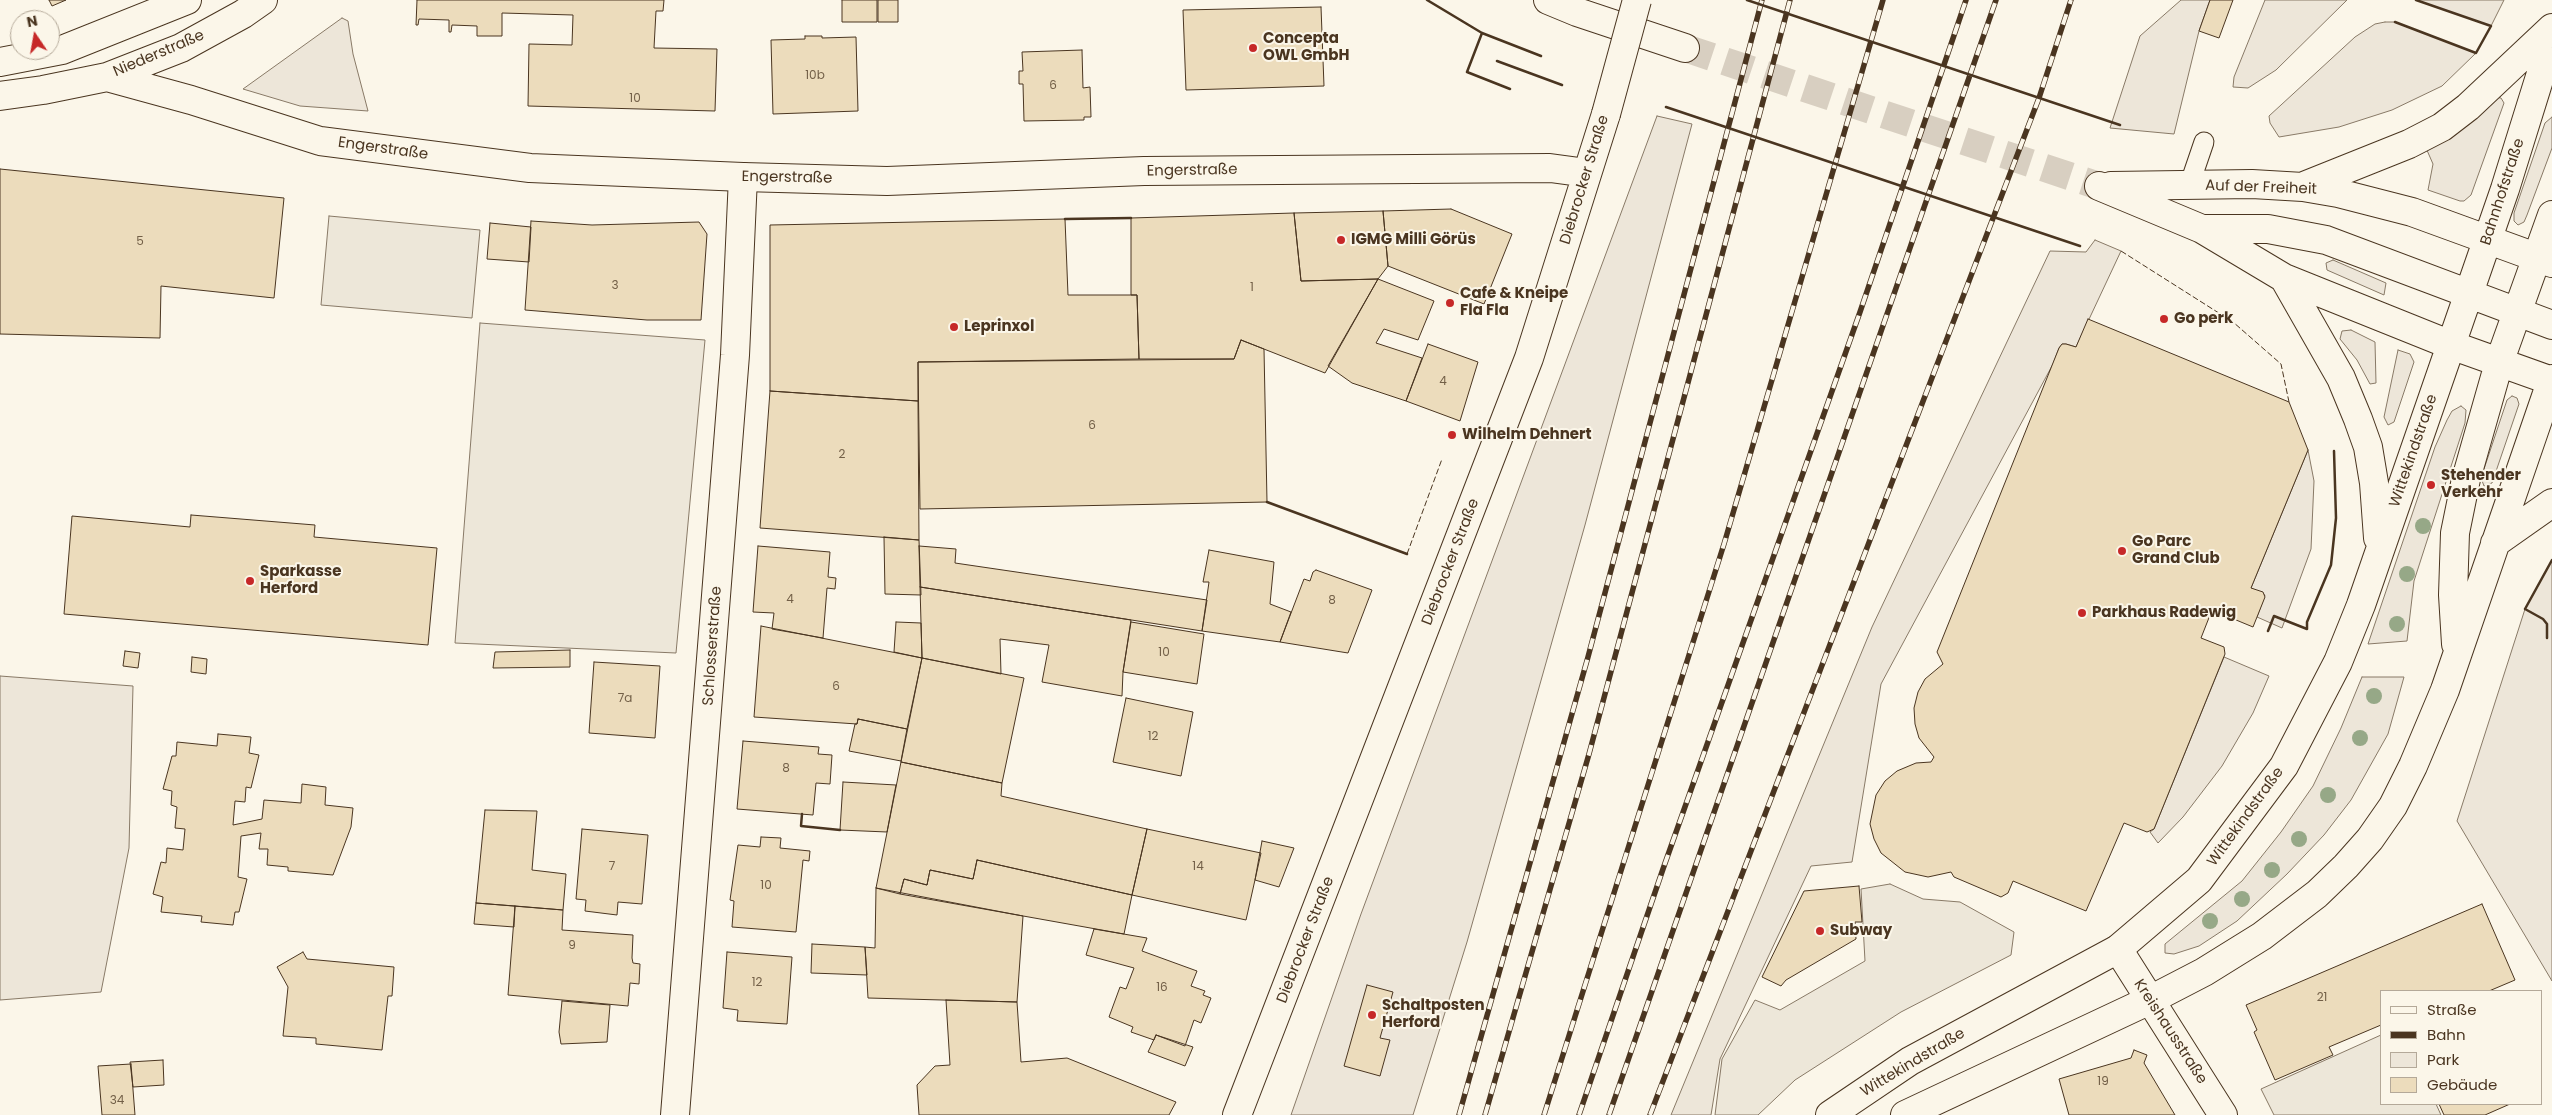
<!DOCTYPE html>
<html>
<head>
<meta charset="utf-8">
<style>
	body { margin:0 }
	#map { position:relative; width:2552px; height:1115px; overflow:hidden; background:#fbf6e9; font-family:Poppins,sans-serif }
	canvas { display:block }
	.legend { position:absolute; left:2380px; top:990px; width:162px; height:115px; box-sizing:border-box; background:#fbf6e9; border:1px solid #b4a999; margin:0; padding:6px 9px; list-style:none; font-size:15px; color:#4a3520 }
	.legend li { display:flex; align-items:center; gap:10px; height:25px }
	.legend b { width:25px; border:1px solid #b4a999 }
	.north { position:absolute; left:10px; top:10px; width:50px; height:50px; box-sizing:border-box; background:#fbf6e9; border:1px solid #b4a999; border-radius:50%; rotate:348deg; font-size:14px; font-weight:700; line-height:20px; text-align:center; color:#4a3520 }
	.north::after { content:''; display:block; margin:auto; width:18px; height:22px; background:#c62828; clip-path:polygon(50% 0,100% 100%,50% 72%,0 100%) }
</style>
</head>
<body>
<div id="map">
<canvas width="2552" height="1115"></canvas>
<ul class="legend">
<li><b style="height:6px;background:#fbf6e9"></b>Straße</li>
<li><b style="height:6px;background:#4a3520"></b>Bahn</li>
<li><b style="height:14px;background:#ede6d9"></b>Park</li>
<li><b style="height:14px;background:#ecdcbc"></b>Gebäude</li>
</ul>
<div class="north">N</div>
</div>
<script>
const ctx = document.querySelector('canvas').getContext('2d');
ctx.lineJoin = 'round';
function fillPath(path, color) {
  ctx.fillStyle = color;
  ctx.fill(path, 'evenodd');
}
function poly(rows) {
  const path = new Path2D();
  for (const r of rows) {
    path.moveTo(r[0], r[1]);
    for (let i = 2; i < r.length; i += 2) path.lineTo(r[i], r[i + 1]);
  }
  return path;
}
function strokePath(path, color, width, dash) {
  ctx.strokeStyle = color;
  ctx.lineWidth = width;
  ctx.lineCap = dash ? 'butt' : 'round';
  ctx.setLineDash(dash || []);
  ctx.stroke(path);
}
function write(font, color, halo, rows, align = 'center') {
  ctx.font = font + ' Poppins,sans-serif';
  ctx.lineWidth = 4;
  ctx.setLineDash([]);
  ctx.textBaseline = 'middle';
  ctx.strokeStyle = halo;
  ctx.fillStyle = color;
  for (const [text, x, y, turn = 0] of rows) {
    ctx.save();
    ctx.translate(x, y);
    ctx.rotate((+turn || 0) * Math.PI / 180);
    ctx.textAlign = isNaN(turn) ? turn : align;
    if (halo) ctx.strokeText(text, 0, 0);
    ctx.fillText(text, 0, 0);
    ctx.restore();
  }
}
const green = poly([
	[2181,0,2210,0,2199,31,2174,134,2110,128,2140,36,2181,0],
	[2265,0,2347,0,2276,70,2248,88,2233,87,2234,77,2265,0],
	[2416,0,2504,0,2491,26,2416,0],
	[342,18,348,21,353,54,368,111,300,106,243,89,342,18],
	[2385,22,2395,22,2476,53,2442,86,2392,110,2339,127,2279,137,2270,123,2269,116,2355,37,2375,24,2385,22],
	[2495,97,2501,98,2504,103,2471,195,2464,201,2460,201,2428,190,2433,164,2426,148,2495,97],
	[1657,116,1692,124,1585,525,1467,942,1413,1115,1291,1115,1361,914,1657,116],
	[2552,117,2552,148,2527,215,2524,222,2518,225,2514,221,2514,213,2545,123,2552,117],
	[2095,240,2121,251,2076,347,2066,344,2062,344,2059,348,2053,364,1881,684,1852,862,1811,866,1720,1059,1711,1115,1671,1115,1872,627,2050,251,2086,252,2095,240],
	[2333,260,2386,283,2384,295,2327,270,2326,263,2333,260],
	[2351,330,2375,342,2376,383,2370,384,2357,360,2340,339,2342,331,2351,330],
	[2398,350,2410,354,2414,362,2394,422,2388,425,2384,417,2398,350],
	[2512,396,2517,398,2519,404,2492,483,2484,486,2481,478,2507,400,2512,396],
	[2461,406,2466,410,2465,423,2414,581,2407,641,2368,644,2435,447,2447,420,2452,411,2461,406],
	[2308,450,2314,481,2311,549,2282,628,2257,617,2265,595,2251,588,2308,450],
	[2552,560,2552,981,2457,821,2525,609,2552,560],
	[2224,657,2269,676,2253,713,2222,766,2183,817,2158,843,2150,832,2154,829,2224,657],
	[0,676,133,686,129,848,101,992,0,1000,0,676],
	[2362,677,2404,677,2388,734,2351,800,2324,835,2287,874,2237,921,2199,946,2174,954,2165,953,2165,944,2242,881,2281,832,2313,786,2341,728,2362,677]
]);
fillPath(green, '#ede6d9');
strokePath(green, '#887966', 1);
const parking = poly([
	[329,216,480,230,472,318,321,305,329,216],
	[480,323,705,340,676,653,455,643,480,323],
	[1890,884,1923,899,1960,902,2014,932,2011,955,1901,1012,1795,1080,1758,1115,1715,1115,1722,1059,1755,1000,1780,1010,1865,961,1861,889,1890,884],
	[2381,1035,2381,1104,2436,1104,2441,1115,2274,1115,2261,1089,2381,1035]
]);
fillPath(parking, '#ede7d9');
strokePath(parking, '#887966', 1);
const building = poly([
	[49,0,66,0,52,6,49,0],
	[417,0,664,0,663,11,656,11,654,48,717,49,715,111,528,106,529,44,572,45,573,15,502,13,502,36,477,36,477,26,452,25,451,32,449,32,449,20,419,19,418,25,416,25,417,0],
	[842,0,877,0,877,22,842,22,842,0],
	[878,0,898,0,898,22,878,22,878,0],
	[2210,0,2233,0,2219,38,2199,31,2210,0],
	[1321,7,1324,86,1186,90,1183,10,1321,7],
	[805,36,822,36,822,38,856,37,858,111,773,114,771,40,805,39,805,36],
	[1082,50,1083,88,1090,87,1091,117,1084,117,1084,120,1024,121,1023,84,1019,84,1019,71,1023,71,1022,52,1082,50],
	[0,169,284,198,274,298,161,286,160,338,0,334,0,169],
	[1451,209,1512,234,1484,304,1388,266,1383,211,1451,209],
	[1383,211,1388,266,1378,279,1301,281,1294,213,1383,211],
	[1294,213,1301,281,1378,279,1325,373,1241,340,1234,359,1139,359,1137,295,1131,295,1131,218,1294,213],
	[1065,219,1068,295,1137,295,1139,359,918,362,918,401,770,391,770,225,1065,219],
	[531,221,592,225,699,222,707,234,701,320,647,320,525,310,531,221],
	[490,223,531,227,529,262,487,259,490,223],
	[1378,279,1434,301,1418,340,1384,329,1376,343,1422,358,1406,401,1352,383,1328,366,1378,279],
	[2088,319,2289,402,2308,450,2251,588,2263,592,2265,597,2253,627,2212,610,2201,638,2224,647,2225,654,2154,829,2147,832,2124,823,2086,911,2013,881,2008,893,2001,897,1954,877,1951,872,1928,877,1905,872,1881,853,1874,839,1870,824,1876,795,1885,781,1897,771,1916,763,1931,762,1934,757,1919,738,1915,724,1914,708,1918,692,1925,679,1943,664,1937,652,2059,348,2062,344,2066,344,2076,347,2088,319],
	[1241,340,1264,349,1267,502,920,509,918,362,1234,359,1241,340],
	[1428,344,1478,362,1460,421,1406,401,1428,344],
	[770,391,918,401,919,540,760,528,770,391],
	[191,515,315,525,314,537,437,548,428,645,64,614,72,516,190,527,191,515],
	[884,537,919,540,921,595,885,594,884,537],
	[758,546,830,552,828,577,836,578,835,589,827,588,823,638,772,629,774,613,753,612,758,546],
	[919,546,956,549,955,563,1207,600,1202,631,920,587,919,546],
	[1209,550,1274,562,1270,604,1291,612,1280,642,1202,631,1209,582,1203,582,1209,550],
	[1316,570,1372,590,1348,653,1280,642,1304,579,1310,581,1313,572,1316,570],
	[920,587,1131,620,1123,672,1122,696,1042,682,1049,645,1000,639,1001,674,922,658,920,587],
	[896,622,921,623,922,658,894,652,896,622],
	[1131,622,1204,634,1197,684,1123,672,1131,622],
	[761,626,922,658,907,729,858,719,857,724,754,717,761,626],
	[570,650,570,667,493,668,495,652,570,650],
	[125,651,140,653,138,668,123,666,125,651],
	[192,657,207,659,206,674,191,672,192,657],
	[922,658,1024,678,1002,783,901,762,922,658],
	[594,662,660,666,655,738,589,733,594,662],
	[1126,698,1193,712,1181,776,1113,762,1126,698],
	[858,719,907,729,901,761,849,751,855,724,857,724,858,719],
	[218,734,251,737,249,753,259,755,251,788,246,787,245,802,235,801,233,825,262,819,264,800,301,803,302,784,326,787,325,805,353,808,351,827,333,875,288,871,288,867,267,865,268,849,259,849,261,833,241,836,238,877,247,879,239,912,235,912,233,925,201,922,202,916,161,912,163,897,153,894,161,862,166,863,167,848,183,850,185,829,175,828,177,807,171,805,172,791,163,789,172,756,176,756,177,742,217,746,218,734],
	[743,741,819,747,818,754,832,755,830,784,816,783,813,815,737,809,743,741],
	[901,762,1002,783,1001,796,1147,829,1132,895,977,860,973,879,930,870,927,885,904,879,900,894,876,888,901,762],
	[843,782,896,785,887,832,840,830,843,782],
	[485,810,537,811,532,870,566,874,563,910,476,903,485,810],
	[582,829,648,835,642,904,618,902,617,915,585,911,586,900,576,899,582,829],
	[1147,829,1261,853,1246,920,1132,895,1147,829],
	[761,837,781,838,780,848,810,851,809,861,803,860,796,932,732,927,734,901,730,900,738,845,760,847,761,837],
	[1262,841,1294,848,1279,887,1255,880,1262,841],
	[977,860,1132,895,1124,934,900,894,904,879,927,885,930,870,973,879,977,860],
	[1859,886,1862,922,1855,922,1856,939,1786,980,1781,986,1762,977,1804,891,1859,886],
	[876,888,1023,916,1017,1002,868,998,865,947,875,948,876,888],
	[476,903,515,906,514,927,474,924,476,903],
	[2482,904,2515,980,2489,991,2381,991,2381,1025,2329,1047,2333,1055,2275,1080,2254,1032,2257,1030,2246,1005,2482,904],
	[515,906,563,910,562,930,633,935,632,958,633,963,640,964,639,984,630,983,628,1006,508,995,515,906],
	[1094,929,1147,938,1142,951,1197,971,1191,986,1205,991,1203,995,1211,998,1201,1023,1194,1020,1185,1046,1156,1035,1154,1040,1131,1032,1133,1027,1109,1017,1120,987,1126,989,1134,968,1086,955,1094,929],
	[812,944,865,947,867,975,811,973,812,944],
	[303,952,307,959,394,967,392,996,388,996,382,1050,316,1044,316,1038,283,1036,288,987,277,967,303,952],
	[727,952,792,957,787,1024,737,1021,738,1010,723,1008,727,952],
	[1367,985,1393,992,1380,1038,1390,1040,1380,1076,1344,1066,1367,985],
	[946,1000,1017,1002,1021,1062,1067,1058,1176,1102,1169,1115,919,1115,917,1085,935,1066,950,1065,946,1000],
	[562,1001,610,1005,607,1042,561,1044,559,1032,562,1001],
	[1156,1035,1193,1047,1185,1066,1148,1052,1156,1035],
	[2134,1050,2147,1055,2144,1063,2175,1115,2069,1115,2059,1079,2131,1058,2134,1050],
	[163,1060,164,1085,133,1087,130,1062,163,1060],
	[131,1064,135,1115,102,1115,98,1066,131,1064],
	[2439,1104,2510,1104,2485,1115,2444,1115,2439,1104]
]);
fillPath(building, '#ecdcbc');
strokePath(building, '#4a3520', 1);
strokePath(poly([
	[1685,48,2099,186]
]), '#d8cfc1', 28, [28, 14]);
const lane = poly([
	[2189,186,2204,142]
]);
const street = poly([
	[2118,949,2223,1115],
	[675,1115,735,355,743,177]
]);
const secondary = poly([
	[1548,0,1577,12,1685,48],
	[0,62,62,50,187,0],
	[107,77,181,48,243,14,263,0],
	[0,96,43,90,107,77,191,100,320,141,530,168,743,177,887,181,1144,171,1550,168,1587,173],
	[2099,186,2202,229,2284,278,2451,345,2552,381],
	[2111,186,2252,184,2303,187,2338,193,2412,212,2552,263],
	[2304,186,2409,144,2442,127,2468,107,2552,28],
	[2202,229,2268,229,2326,240,2552,325],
	[2284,278,2341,378,2358,419,2368,447,2374,483,2378,538],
	[2495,543,2552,503],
	[2456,644,2453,595,2455,533,2466,479,2499,363,2552,215],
	[1237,1115,1529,358,1606,114],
	[1830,1115,1910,1061,2118,949,2199,880,2284,766,2338,662,2361,605,2505,189,2552,38],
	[1905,1115,2150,1000,2204,972,2262,936,2317,894,2346,866,2370,839,2393,806,2413,766,2445,690,2552,379]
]);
strokePath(lane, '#4a3520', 21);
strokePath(street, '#4a3520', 30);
strokePath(secondary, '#4a3520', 30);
strokePath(lane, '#fbf6e9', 19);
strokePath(street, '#fbf6e9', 28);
strokePath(secondary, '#fbf6e9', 28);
const rail = poly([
	[1459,1115,1588,657,1762,0],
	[1485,1115,1589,754,1790,0],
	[1544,1115,1724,544,1883,0],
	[1579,1115,1663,869,1860,312,1966,0],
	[1609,1115,1996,0],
	[1650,1115,2039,98,2071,0]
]);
strokePath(rail, '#4a3520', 5.5);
strokePath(rail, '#fbf6e9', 4, [11]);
const secondaryBridge = poly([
	[1606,114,1637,0]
]);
strokePath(secondaryBridge, '#4a3520', 30, []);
strokePath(secondaryBridge, '#fbf6e9', 28);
strokePath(poly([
	[2121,251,2233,322,2281,364,2289,402],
	[1407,554,1442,459]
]), '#4a3520', 1, [6, 2.5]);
strokePath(poly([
	[1427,0,1482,33,1541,56],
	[1747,0,2120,125],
	[2395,22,2476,53,2491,26,2416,0],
	[1482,33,1467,72,1510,89],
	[1497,61,1562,85],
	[1666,107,2080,246],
	[1065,219,1131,218],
	[1267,502,1407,554],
	[2268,631,2274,616,2307,629,2307,622,2331,565,2336,518,2334,451],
	[2547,638,2547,624,2543,619,2525,609,2552,560],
	[802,814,801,826,840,830]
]), '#4a3520', 2.5);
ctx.fillStyle = '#96a887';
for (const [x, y] of [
	[2423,526],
	[2407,574],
	[2397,624],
	[2374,696],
	[2360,738],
	[2328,795],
	[2299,839],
	[2272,870],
	[2242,899],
	[2210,921]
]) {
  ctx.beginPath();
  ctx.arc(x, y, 8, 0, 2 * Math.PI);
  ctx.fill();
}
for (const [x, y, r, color] of [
	[1253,48,5,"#c62828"],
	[1341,240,5,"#c62828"],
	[1450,303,5,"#c62828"],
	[2164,319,5,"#c62828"],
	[954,327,5,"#c62828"],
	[1452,435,5,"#c62828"],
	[2431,485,5,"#c62828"],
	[2122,551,5,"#c62828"],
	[250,581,5,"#c62828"],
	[2082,613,5,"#c62828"],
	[1820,931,5,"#c62828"],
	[1372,1015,5,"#c62828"]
]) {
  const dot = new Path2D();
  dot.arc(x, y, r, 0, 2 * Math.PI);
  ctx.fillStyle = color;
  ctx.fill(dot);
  strokePath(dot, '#fbf6e9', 2);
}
write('12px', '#725f47', null, [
	["10b",815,76],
	["6",1053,86],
	["10",635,99],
	["5",140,242],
	["3",615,286],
	["1",1252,288],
	["4",1443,382],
	["6",1092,426],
	["2",842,455],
	["4",790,600],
	["8",1332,601],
	["10",1164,653],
	["6",836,687],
	["7a",625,699],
	["12",1153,737],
	["8",786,769],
	["7",612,867],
	["14",1198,867],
	["10",766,886],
	["9",572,946],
	["12",757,983],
	["16",1162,988],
	["21",2322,998],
	["19",2103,1082],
	["34",117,1101]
]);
write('bold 15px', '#4a3520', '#fbf6e9', [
	["Concepta",1263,39],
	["OWL GmbH",1263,56],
	["IGMG Milli Görüs",1351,240],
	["Cafe & Kneipe",1460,294],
	["Fla Fla",1460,311],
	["Go perk",2174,319],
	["Leprinxol",964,327],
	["Wilhelm Dehnert",1462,435],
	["Stehender",2441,476],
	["Verkehr",2441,493],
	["Go Parc",2132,542],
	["Grand Club",2132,559],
	["Sparkasse",260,572],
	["Herford",260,589],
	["Parkhaus Radewig",2092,613],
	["Subway",1830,931],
	["Schaltposten",1382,1006],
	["Herford",1382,1023]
], 'left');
write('15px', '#4a3520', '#fbf6e9', [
	["Niederstraße",159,54,-23],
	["Engerstraße",383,149,8],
	["Engerstraße",1192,171,-1],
	["Engerstraße",787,178,1],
	["Diebrocker Straße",1585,180,-73],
	["Auf der Freiheit",2261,188,2],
	["Bahnhofstraße",2503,192,-72],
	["Wittekindstraße",2414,451,-71],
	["Diebrocker Straße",1451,562,-69],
	["Schlosserstraße",713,646,-86],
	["Wittekindstraße",2246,817,-54],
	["Diebrocker Straße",1306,940,-69],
	["Kreishausstraße",2170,1032,57],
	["Wittekindstraße",1913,1063,-31]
]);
</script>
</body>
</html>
